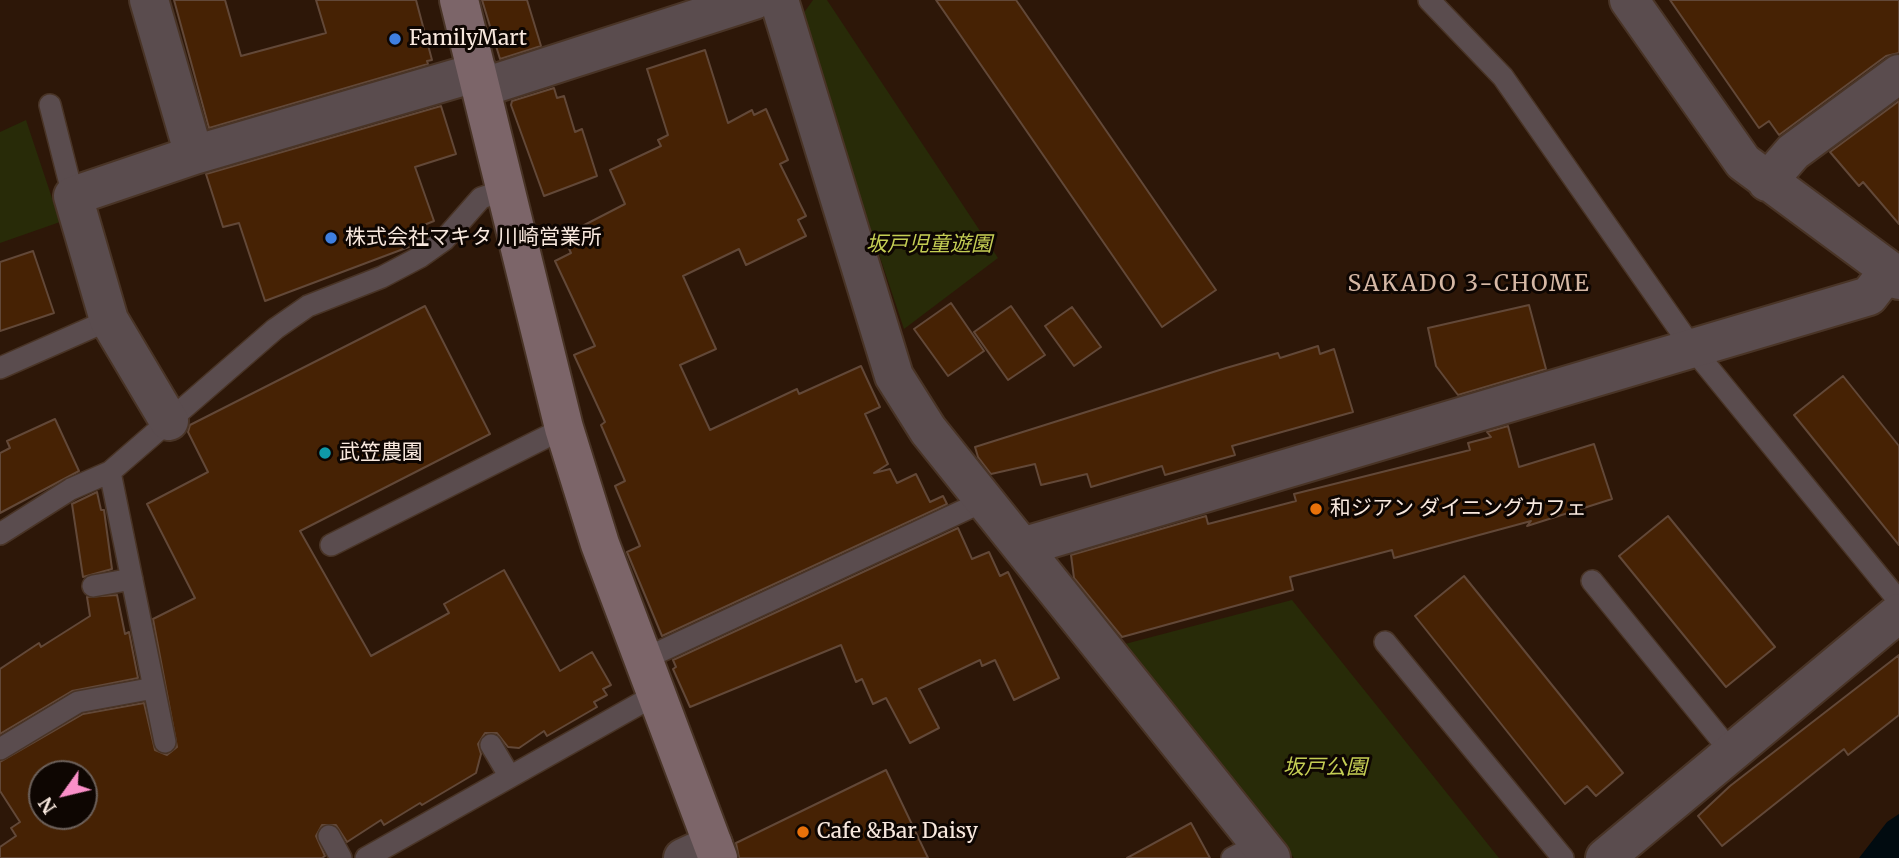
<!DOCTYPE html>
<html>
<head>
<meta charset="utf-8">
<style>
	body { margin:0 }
	#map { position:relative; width:1899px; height:858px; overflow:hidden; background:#2d1708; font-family:Merriweather,serif }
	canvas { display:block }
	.north { position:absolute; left:28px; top:760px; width:70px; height:70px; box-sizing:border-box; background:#0e0602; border:2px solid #6c605a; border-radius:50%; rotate:236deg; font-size:19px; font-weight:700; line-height:28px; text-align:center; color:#f8e8de }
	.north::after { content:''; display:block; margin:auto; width:24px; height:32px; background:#fa8fc8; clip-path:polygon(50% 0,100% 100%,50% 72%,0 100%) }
</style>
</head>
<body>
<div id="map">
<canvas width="1899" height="858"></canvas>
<div class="north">N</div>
</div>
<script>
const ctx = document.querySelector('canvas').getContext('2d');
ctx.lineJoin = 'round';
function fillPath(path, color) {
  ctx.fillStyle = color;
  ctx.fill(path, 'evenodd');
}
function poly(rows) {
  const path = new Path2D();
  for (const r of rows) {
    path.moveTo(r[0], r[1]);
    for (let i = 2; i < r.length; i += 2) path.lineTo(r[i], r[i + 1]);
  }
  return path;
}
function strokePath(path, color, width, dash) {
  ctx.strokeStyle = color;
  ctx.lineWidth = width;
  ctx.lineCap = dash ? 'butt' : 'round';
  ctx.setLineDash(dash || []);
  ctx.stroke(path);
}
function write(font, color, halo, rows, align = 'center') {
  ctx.font = font + ' Merriweather,"Noto Sans JP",serif';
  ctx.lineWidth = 6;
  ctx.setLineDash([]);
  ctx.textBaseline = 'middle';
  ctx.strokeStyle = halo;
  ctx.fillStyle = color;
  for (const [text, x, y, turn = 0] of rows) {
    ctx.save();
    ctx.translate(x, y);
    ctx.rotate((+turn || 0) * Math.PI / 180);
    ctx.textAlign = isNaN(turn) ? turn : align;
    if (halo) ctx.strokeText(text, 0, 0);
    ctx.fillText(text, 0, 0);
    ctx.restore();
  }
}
fillPath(poly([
	[813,0,827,0,998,258,904,329,800,18],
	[26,120,60,222,0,243,0,132],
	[1292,600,1499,858,1294,858,1125,644]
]), '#282b08');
fillPath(poly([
	[1899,814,1899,858,1859,858,1887,822]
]), '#010b10');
const building = poly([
	[174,0,225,0,241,56,326,33,316,0,416,0,432,60,427,61,428,64,209,128,174,0],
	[482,0,527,0,541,46,500,59,482,0],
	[936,0,1016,0,1216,290,1162,327,936,0],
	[1670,0,1899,0,1899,53,1886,56,1779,135,1769,121,1759,128,1670,0],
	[705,50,728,123,752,110,754,115,766,109,788,160,780,164,806,216,798,220,806,236,746,265,739,249,683,276,716,349,680,365,710,430,797,389,799,394,861,366,880,407,865,414,888,464,874,473,890,469,897,483,916,474,930,502,943,496,947,504,662,636,627,552,640,546,615,486,625,481,601,425,605,422,574,355,595,346,555,261,571,253,563,236,625,204,610,170,661,146,658,140,668,135,647,69,705,50],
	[554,88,557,98,564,96,575,132,582,129,597,176,544,196,511,105,512,101,554,88],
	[1899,101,1899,224,1863,182,1859,186,1830,152,1899,101],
	[441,106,456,154,415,167,434,221,424,225,427,234,411,238,414,245,265,301,239,223,223,227,206,174,441,106],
	[33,251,54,313,0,331,0,262,33,251],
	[951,303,984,351,948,376,914,329,951,303],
	[1529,305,1546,369,1458,395,1436,366,1428,328,1529,305],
	[425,306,490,434,300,531,371,656,449,613,444,604,504,570,560,671,592,652,611,685,603,689,607,695,594,702,597,707,547,736,544,731,519,748,508,747,497,733,485,733,478,744,481,754,476,773,422,805,420,803,384,825,381,820,347,842,336,825,322,825,316,836,325,856,322,858,0,858,0,847,16,836,11,828,20,822,0,791,0,762,83,714,144,703,155,750,167,755,177,747,153,619,195,598,147,504,208,472,188,432,190,425,425,306],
	[42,774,84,774,84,816,42,816,42,774],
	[1011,306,1045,355,1008,380,974,332,1011,306],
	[1072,307,1101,347,1074,366,1045,326,1072,307],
	[1318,346,1320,354,1334,349,1353,412,1232,446,1235,455,1165,475,1162,466,1091,487,1087,474,1041,485,1035,464,991,474,978,457,975,447,1226,368,1278,353,1280,358,1318,346],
	[1843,376,1899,446,1899,545,1794,415,1843,376],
	[55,419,79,471,0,513,0,453,10,448,7,441,55,419],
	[1508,426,1519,467,1594,444,1612,499,1527,526,1531,521,1394,558,1392,550,1290,577,1293,590,1122,637,1074,578,1071,555,1206,516,1208,524,1296,501,1294,494,1470,450,1468,443,1491,437,1487,432,1508,426],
	[97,492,101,510,104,510,112,569,83,577,72,504,97,492],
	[1668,516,1775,647,1726,687,1619,556,1668,516],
	[958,528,972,559,989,552,1000,576,1008,572,1059,678,1014,700,995,660,982,666,980,660,919,689,939,728,910,743,886,698,873,704,862,679,856,682,841,645,690,707,673,669,676,667,673,660,958,528],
	[1464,576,1623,773,1596,796,1587,786,1565,804,1415,616,1464,576],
	[117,595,125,634,129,632,138,678,72,691,0,734,0,669,39,643,41,647,90,616,87,597,117,595],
	[1899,655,1899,715,1848,755,1844,749,1722,846,1698,816,1730,786,1899,655],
	[886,770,928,858,739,858,736,843,886,770],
	[1191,823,1210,858,1127,858,1191,823]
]);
fillPath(building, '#462204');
strokePath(building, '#624838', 2);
const lane = poly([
	[1429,0,1503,77,1693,349,1899,601],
	[50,105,73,196],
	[0,368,109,320],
	[110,472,165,742],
	[0,534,71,489,110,472,275,329,308,306,382,277,420,257,444,240,481,198,508,189],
	[331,545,564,428],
	[1592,581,1732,753],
	[93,586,132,579],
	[1385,642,1563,858],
	[644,659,984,501],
	[491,745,510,777],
	[0,749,78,702,154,688],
	[329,836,341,858],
	[366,858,657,694],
	[1232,858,1259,844]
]);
const street = poly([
	[149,0,194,155],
	[779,0,894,376,928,430,1271,858],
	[1629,0,1743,162,1889,270,1899,280],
	[481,88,754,0],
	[1767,182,1793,152,1899,74],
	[169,421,109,320,73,196,194,155,478,72],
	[1022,547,1869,296,1889,270],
	[683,858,713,844],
	[1605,858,1899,613]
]);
const secondary = poly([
	[459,0,564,428,600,544,718,858]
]);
strokePath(lane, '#493426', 24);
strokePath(street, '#493426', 42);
strokePath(secondary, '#493426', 42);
strokePath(lane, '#5a4c4e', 21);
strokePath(street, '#5a4c4e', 38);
strokePath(secondary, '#7c6569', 38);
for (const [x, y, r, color] of [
	[395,39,7,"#3f7fe0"],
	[331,238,7,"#3f7fe0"],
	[325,453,7,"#0f9aa8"],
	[1316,509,7,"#e8710a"],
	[803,832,7,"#e8710a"]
]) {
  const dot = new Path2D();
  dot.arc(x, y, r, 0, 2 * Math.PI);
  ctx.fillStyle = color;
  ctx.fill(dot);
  strokePath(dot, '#0e0602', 2.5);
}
write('21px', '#f8e8de', '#0e0602', [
	["FamilyMart",409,39],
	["株式会社マキタ 川崎営業所",345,238],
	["武笠農園",339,453],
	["和ジアン ダイニングカフェ",1330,509],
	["Cafe &Bar Daisy",817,832]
], 'left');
write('italic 21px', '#c5ce54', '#0e0602', [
	["坂戸児童遊園",929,245],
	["坂戸公園",1325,768]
]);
ctx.letterSpacing = '2px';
write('23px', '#d6b8a5', '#0e0602', [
	["SAKADO 3-CHOME",1469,284]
]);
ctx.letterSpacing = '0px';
</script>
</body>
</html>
